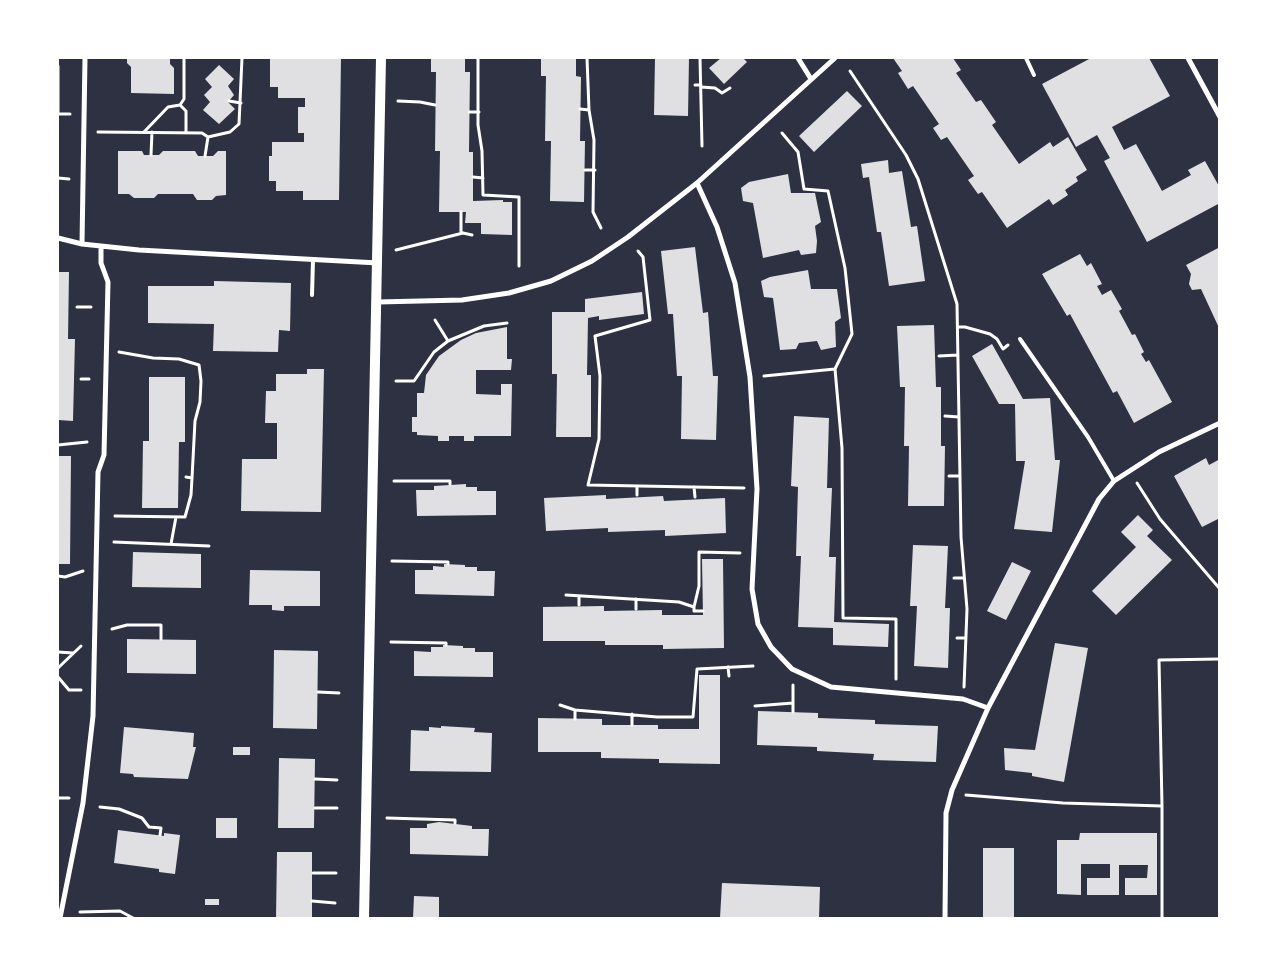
<!DOCTYPE html>
<html>
<head>
<meta charset="utf-8">
<style>
	body { margin:0 }
	#map { position:relative; width:1277px; height:976px; overflow:hidden; background:#2d3142; font-family:"Asap Condensed",sans-serif }
	canvas { display:block }
	.frame { position:absolute; inset:0; border:59px solid #fff; pointer-events:none }
</style>
</head>
<body>
<div id="map">
<canvas width="1277" height="976"></canvas>
<div class="frame"></div>
</div>
<script>
const ctx = document.querySelector('canvas').getContext('2d');
ctx.lineJoin = 'round';
function fillPath(path, color) {
  ctx.fillStyle = color;
  ctx.fill(path, 'evenodd');
}
function poly(rows) {
  const path = new Path2D();
  for (const r of rows) {
    path.moveTo(r[0], r[1]);
    for (let i = 2; i < r.length; i += 2) path.lineTo(r[i], r[i + 1]);
  }
  return path;
}
function strokePath(path, color, width, dash) {
  ctx.strokeStyle = color;
  ctx.lineWidth = width;
  ctx.lineCap = dash ? 'butt' : 'round';
  ctx.setLineDash(dash || []);
  ctx.stroke(path);
}
fillPath(poly([
	[127,58,170,58,170,64,174,68,174,94,131,93,131,67,127,63],
	[270,58,341,58,339,200,303,200,303,191,276,191,276,181,269,181,269,156,272,156,272,142,304,142,304,133,298,133,298,107,305,107,305,98,278,98,278,87,270,87],
	[431,58,465,58,465,72,470,72,469,152,473,152,473,201,503,200,503,202,512,202,512,235,481,234,481,223,465,223,466,212,439,212,440,151,435,151,436,72,431,72],
	[541,58,576,58,576,76,581,77,580,141,585,141,584,202,550,201,551,141,545,141,546,76,541,76],
	[655,58,689,58,688,116,654,115],
	[721,58,743,58,747,62,724,84,709,68],
	[893,58,953,58,961,70,956,73,976,102,981,100,996,122,992,125,1019,164,1050,142,1053,147,1068,137,1087,170,1076,177,1078,181,1065,190,1068,195,1053,205,1049,199,1007,228,982,192,978,194,968,180,974,176,947,137,941,140,933,128,939,124,913,86,908,89,898,73,902,71],
	[1091,58,1149,58,1170,96,1112,127,1124,150,1136,144,1162,191,1191,175,1188,170,1205,161,1220,188,1220,203,1147,242,1104,161,1110,158,1097,135,1076,147,1042,84],
	[219,65,234,79,228,86,234,95,228,102,235,109,219,124,203,110,210,102,204,95,212,87,205,79],
	[847,91,862,106,814,152,799,136],
	[118,151,142,151,144,155,159,155,163,151,195,151,198,156,213,156,218,151,226,151,226,195,216,196,212,200,197,200,193,194,158,194,154,198,134,198,129,194,118,194],
	[888,160,889,173,902,171,911,227,917,226,925,281,889,286,881,232,877,232,869,177,863,178,861,164],
	[788,174,791,193,815,193,821,222,815,226,817,241,816,253,801,255,799,250,763,258,753,203,743,201,741,188,749,182],
	[695,247,703,313,708,312,713,376,718,376,716,440,681,439,682,376,677,376,673,314,668,314,661,251],
	[1220,247,1220,330,1201,289,1192,290,1189,284,1191,274,1186,265],
	[1080,254,1087,266,1091,263,1102,284,1097,286,1102,295,1111,290,1122,309,1119,311,1125,322,1132,335,1135,334,1144,352,1141,354,1146,362,1149,360,1172,402,1134,423,1117,391,1113,393,1070,314,1067,316,1042,274],
	[808,270,811,289,837,289,841,318,835,322,836,347,821,350,817,341,799,343,796,349,780,350,773,298,764,297,761,281,770,277],
	[58,272,69,272,68,339,75,339,73,421,58,420],
	[214,281,291,283,290,331,279,330,278,352,213,351,214,324,148,323,148,286,214,286],
	[642,292,644,314,599,320,599,316,588,318,587,375,591,375,591,437,556,437,557,374,552,374,552,312,585,312,585,299],
	[934,325,936,387,941,387,941,446,945,446,944,506,908,506,909,446,904,446,905,387,900,387,897,326],
	[507,327,507,359,512,359,511,370,476,370,476,394,501,395,501,384,512,384,511,436,474,436,474,441,464,441,464,436,449,436,449,441,438,441,438,436,417,435,417,432,412,432,412,417,417,417,417,393,424,393,426,375,439,356,461,340,476,333],
	[992,344,1023,399,1050,398,1055,460,1060,460,1052,532,1014,529,1025,461,1016,461,1015,404,999,404,972,356],
	[307,369,324,369,321,512,241,511,242,459,277,459,277,423,265,423,266,391,276,391,276,374,307,374],
	[149,377,185,377,185,442,179,442,178,508,142,508,143,441,149,441],
	[794,416,829,418,827,488,832,488,829,557,836,557,834,622,889,624,888,647,833,645,833,628,798,627,801,556,796,556,798,487,791,486],
	[58,456,71,456,70,564,58,564],
	[1206,458,1209,465,1220,459,1220,518,1202,527,1174,476],
	[466,484,466,487,477,487,477,491,496,491,496,515,417,516,416,490,434,490,434,486],
	[606,495,606,499,663,496,664,501,725,498,726,533,665,536,665,530,608,532,608,528,546,531,544,498],
	[1138,515,1153,530,1147,536,1172,560,1116,615,1092,591,1136,547,1121,532],
	[913,545,948,546,945,608,950,608,948,668,914,666,917,606,910,606],
	[133,552,201,554,201,588,132,587],
	[702,559,723,559,724,648,663,649,663,645,605,645,605,641,543,641,543,607,604,606,604,611,662,610,662,615,703,615],
	[1012,562,1031,571,1006,620,987,611],
	[444,564,465,565,465,567,477,567,477,571,495,571,494,596,415,594,415,570,433,570,433,566,444,567],
	[250,570,320,571,320,606,284,606,284,611,272,610,272,605,249,605],
	[127,639,196,640,196,674,127,673],
	[1055,643,1088,648,1064,782,1032,776,1032,773,1005,770,1004,748,1035,750],
	[443,645,463,646,463,648,475,648,475,652,493,652,493,677,414,676,414,651,431,652,431,647,443,647],
	[274,650,318,651,317,729,273,728],
	[699,675,720,675,720,764,659,763,659,759,601,758,601,752,538,752,538,718,602,719,602,725,658,725,658,729,699,729],
	[758,711,818,713,818,718,875,720,875,724,938,726,936,762,873,760,874,754,817,751,817,747,757,745],
	[441,726,475,728,474,732,492,733,491,772,410,771,411,730,429,731,429,727,441,728],
	[124,727,194,733,193,747,196,747,188,779,134,777,133,774,120,773],
	[233,747,250,747,250,755,233,755],
	[279,758,315,759,314,828,278,828],
	[216,818,237,818,237,838,216,838],
	[439,822,472,826,472,829,489,829,488,856,410,854,410,828,427,828,427,824],
	[118,830,164,836,164,833,180,835,175,874,159,872,159,869,114,863],
	[1080,833,1157,833,1157,895,1125,895,1125,878,1147,878,1148,865,1119,865,1119,895,1087,895,1087,878,1110,878,1110,864,1081,864,1081,895,1057,894,1057,840,1079,840],
	[983,848,1014,848,1014,918,983,918],
	[277,852,312,852,312,918,276,918],
	[722,883,820,887,819,918,720,918],
	[414,896,439,897,439,918,413,918],
	[205,899,219,899,219,905,205,905]
]), '#e0e0e3');
strokePath(poly([
	[478,58,478,125,482,151,483,195,519,197,519,266],
	[587,58,589,110,594,140,593,212,601,228],
	[700,58,702,146],
	[58,66,58,114],
	[850,71,906,155,918,179,957,304,961,537,967,609,964,687],
	[695,85,701,85],
	[701,87,715,88,722,93,730,88],
	[229,101,241,103],
	[398,101,420,102,435,105],
	[180,105,186,111,186,132],
	[580,109,589,110],
	[469,112,479,112],
	[58,114,70,114],
	[98,132,202,133,208,137,230,132,239,124,242,58],
	[144,132,168,107,180,105,184,99,184,58],
	[782,133,798,152,804,189,828,191,845,268,852,334,835,369],
	[151,155,152,132],
	[205,156,208,137],
	[585,170,595,170],
	[473,177,483,178],
	[58,178,69,179],
	[461,212,461,233],
	[396,250,463,233,472,235],
	[638,251,643,257,650,320,595,336,600,376,599,439,588,485,744,488],
	[77,307,91,307],
	[958,327,965,327,990,334,997,339,1003,349,1008,345],
	[448,341,484,326,507,323],
	[119,352,153,358,179,359,199,365,201,381,200,402,195,421,192,478,186,477],
	[939,356,958,355],
	[764,376,835,369,842,448,843,618,896,619,896,679],
	[81,379,89,379],
	[396,381,414,381,434,352,448,341,435,320],
	[945,416,959,417],
	[58,445,87,442],
	[949,476,960,476],
	[394,481,450,481,450,484],
	[1137,483,1160,519,1220,589],
	[637,486,637,495],
	[694,487,695,497],
	[115,516,185,517,191,495,192,478],
	[114,542,209,546],
	[171,544,176,517],
	[392,561,448,562,448,564],
	[58,576,65,577,83,571],
	[954,578,964,578],
	[566,595,679,602,694,607,699,586,699,552,740,553],
	[579,596,579,605],
	[636,599,636,609],
	[694,607,694,611,703,611],
	[112,629,127,625,161,625,161,639],
	[957,638,966,638],
	[391,642,446,643,446,645],
	[58,652,73,653],
	[728,667,729,676],
	[58,668,81,646],
	[58,677,69,690,81,690],
	[318,692,339,693],
	[793,703,793,712],
	[560,705,575,710],
	[755,706,793,703,793,685],
	[632,714,632,725],
	[575,719,575,710,657,717,693,717,697,669,753,666],
	[315,779,337,780],
	[966,795,1063,803,1162,806,1162,918],
	[58,798,69,798],
	[1162,806,1159,660,1220,659],
	[100,807,119,809,142,818,149,827,161,828,160,835],
	[315,808,337,808],
	[387,818,455,820,455,823],
	[313,873,336,873],
	[312,901,335,903],
	[80,912,120,911,133,918]
]), '#fff', 3);
strokePath(poly([
	[1026,58,1034,75],
	[312,295,313,260],
	[1020,339,1088,437,1114,481]
]), '#fff', 4);
strokePath(poly([
	[798,58,811,79],
	[1188,58,1220,117],
	[697,183,717,227,735,283,750,377,757,489,752,589,758,624,771,647,792,669,831,687,963,699,988,708],
	[58,238,82,244,139,250,378,263],
	[82,244,85,58],
	[378,302,462,300,509,293,551,281,592,261,628,237,697,183,835,58],
	[60,918,83,803,93,716,98,472,104,455,108,282,101,263,101,247],
	[945,918,946,813,952,790,988,708,1099,499,1114,481,1159,452,1220,423]
]), '#fff', 5);
strokePath(poly([
	[364,918,381,58]
]), '#fff', 10);
</script>
</body>
</html>
